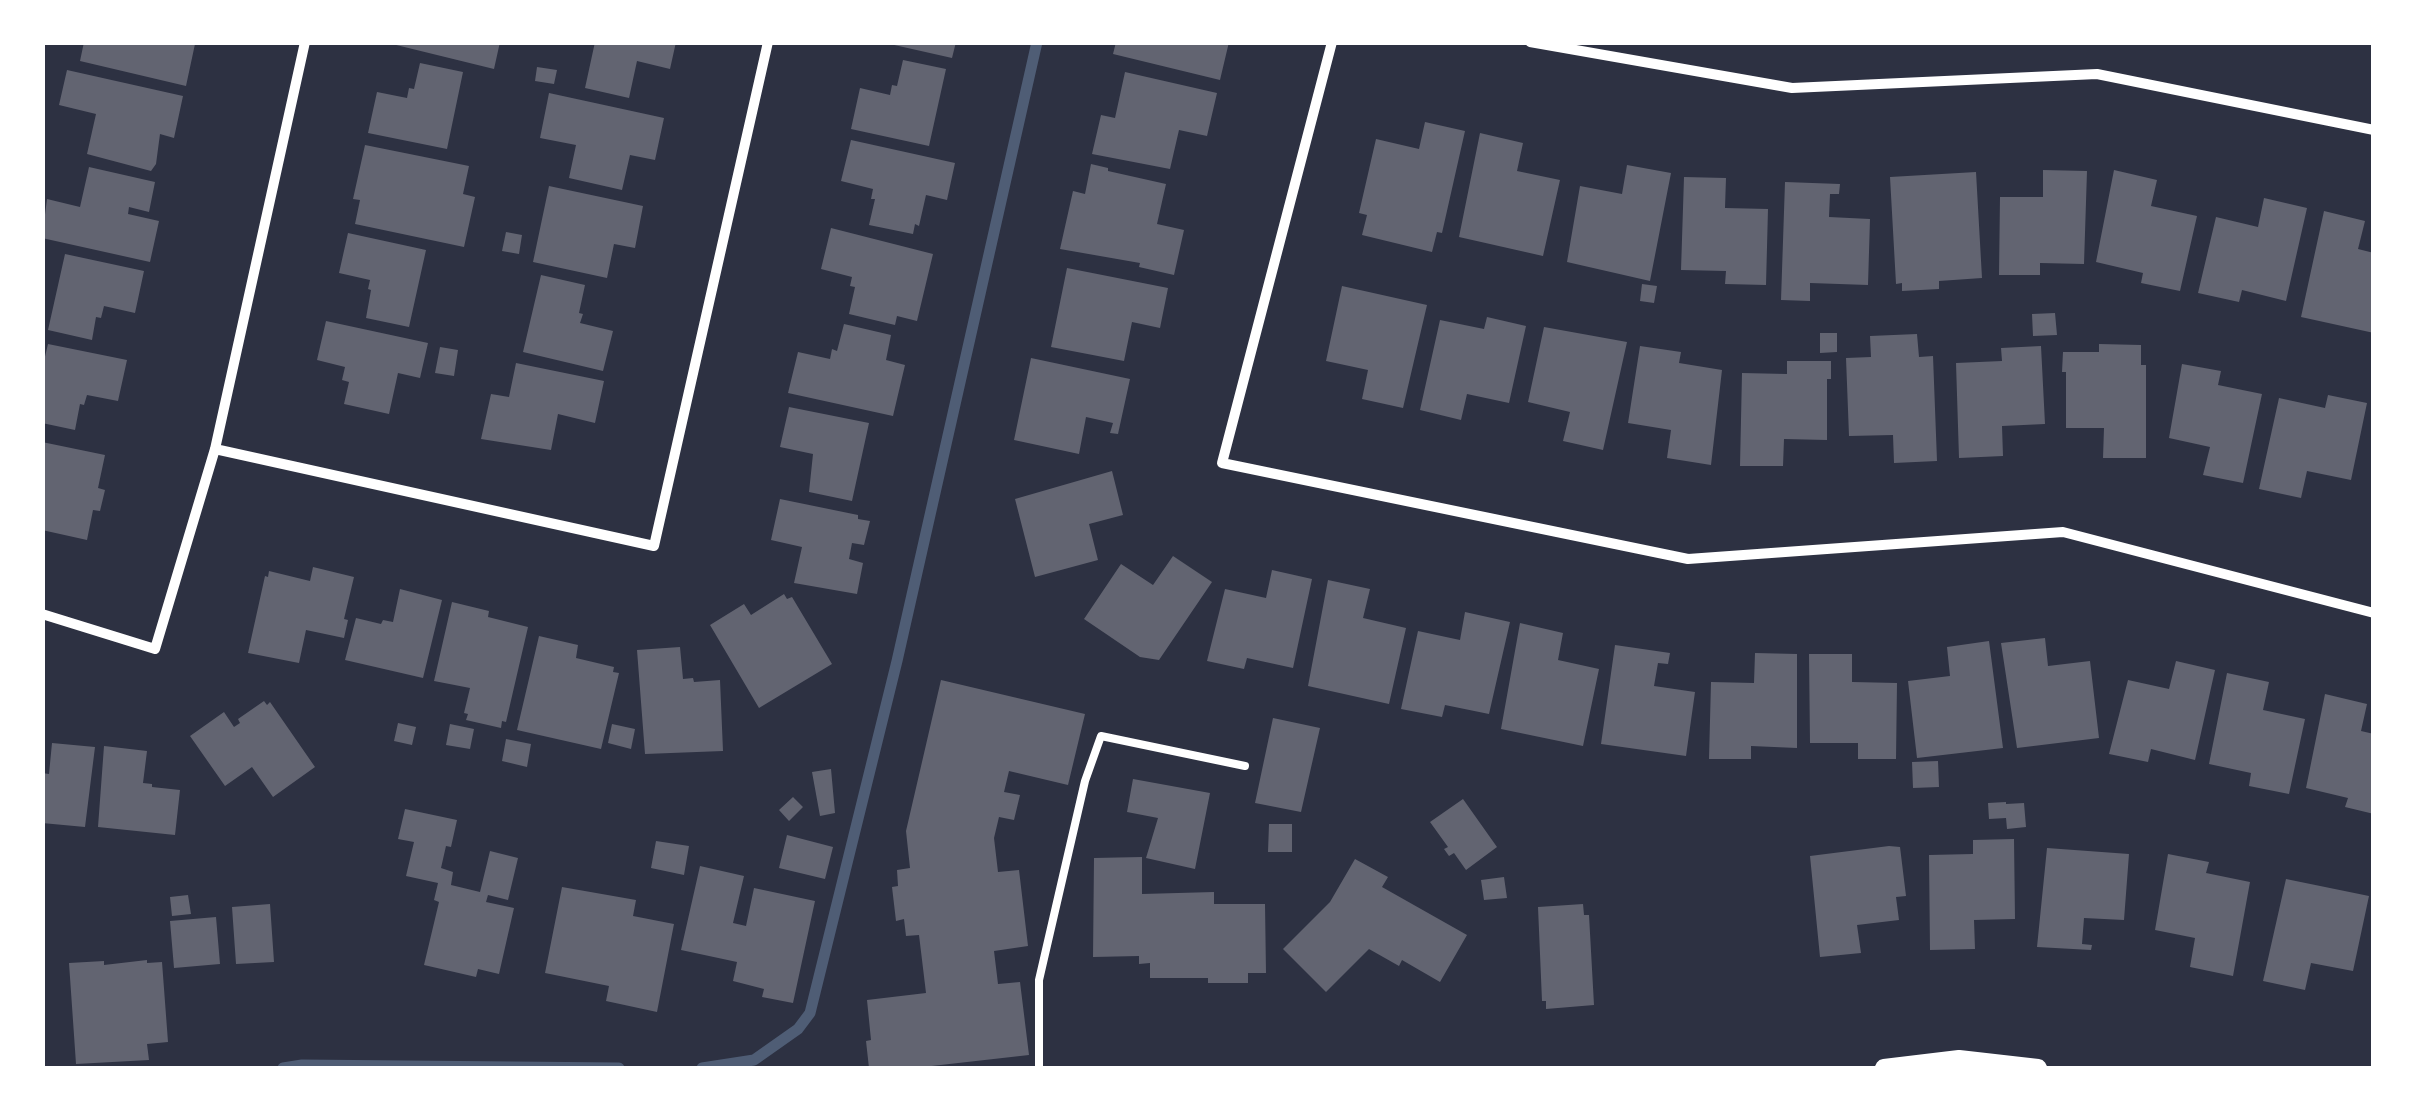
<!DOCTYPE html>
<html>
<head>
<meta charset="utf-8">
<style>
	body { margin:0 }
	#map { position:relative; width:2416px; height:1111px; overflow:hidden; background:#2d3142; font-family:"Titillium Web",sans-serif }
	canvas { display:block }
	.frame { position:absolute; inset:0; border:45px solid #fff; pointer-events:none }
</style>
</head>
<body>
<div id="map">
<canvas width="2416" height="1111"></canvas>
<div class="frame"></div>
</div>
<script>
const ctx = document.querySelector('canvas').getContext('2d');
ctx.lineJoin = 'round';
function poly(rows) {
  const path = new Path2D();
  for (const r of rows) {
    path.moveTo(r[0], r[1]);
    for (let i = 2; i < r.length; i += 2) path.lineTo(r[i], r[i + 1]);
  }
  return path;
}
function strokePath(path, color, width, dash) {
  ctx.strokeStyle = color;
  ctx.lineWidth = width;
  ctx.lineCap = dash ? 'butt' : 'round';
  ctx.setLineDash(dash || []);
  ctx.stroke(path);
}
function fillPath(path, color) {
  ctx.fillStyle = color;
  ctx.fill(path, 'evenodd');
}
strokePath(poly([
	[283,1068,302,1065,619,1068],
	[702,1068,754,1060,798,1029,810,1013,897,661,1037,42]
]), '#4f5d75', 11);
fillPath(poly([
	[84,42,187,42,195,44,186,86,80,61],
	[384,42,500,42,494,69],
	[595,42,676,42,670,69,637,61,629,98,585,88],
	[881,42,956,42,952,58],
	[1116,42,1229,42,1220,80,1113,54],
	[903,60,946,69,929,146,851,129,860,88,890,95,892,85,897,86],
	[420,63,463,72,447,149,368,133,377,92,407,98,409,88,414,89],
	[537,67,557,70,554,84,535,81],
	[67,70,183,96,174,138,160,134,156,164,151,171,87,154,96,114,59,105],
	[1125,72,1217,93,1207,136,1179,130,1170,169,1092,154,1101,115,1115,118],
	[549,93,664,118,655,160,630,155,622,190,569,178,576,145,540,138],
	[1425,122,1465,131,1442,233,1437,232,1432,252,1362,235,1367,215,1359,213,1376,139,1419,149],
	[1480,133,1523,143,1517,171,1560,180,1543,256,1459,237],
	[851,140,955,163,947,200,926,195,919,226,915,224,913,234,869,225,875,199,871,199,873,189,841,181],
	[365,145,469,166,463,194,475,197,464,247,355,224,360,200,353,199],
	[1091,164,1108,168,1108,171,1166,184,1157,224,1184,230,1174,275,1139,267,1140,263,1060,249,1073,191,1085,194],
	[1627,165,1671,173,1650,281,1567,262,1580,186,1622,194],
	[89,167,155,182,149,212,129,207,128,214,159,221,150,262,42,238,47,199,80,207],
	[2043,170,2087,171,2084,264,2040,263,2040,275,1999,275,2000,197,2043,197],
	[2114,170,2157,180,2151,206,2197,216,2180,291,2141,283,2143,273,2096,262],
	[1976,172,1982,278,1939,281,1939,289,1902,291,1902,283,1896,284,1890,177],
	[1684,177,1726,178,1725,208,1768,209,1766,285,1725,284,1726,271,1681,270],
	[1785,182,1840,184,1839,194,1830,194,1829,217,1870,219,1868,285,1810,283,1810,301,1781,300],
	[549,186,643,206,635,248,614,244,607,278,533,262],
	[2264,198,2307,208,2286,301,2242,290,2239,302,2198,293,2216,217,2258,227],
	[2324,211,2365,221,2358,249,2374,253,2374,333,2301,317],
	[831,228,933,254,917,321,897,316,895,325,849,314,855,287,850,286,852,277,821,269],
	[506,232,522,235,519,254,502,251],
	[348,233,426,250,409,327,366,318,371,290,368,289,370,280,339,273],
	[65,254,144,271,135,313,104,306,101,318,96,317,92,340,48,330],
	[1067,268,1168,288,1160,328,1132,322,1124,361,1051,347],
	[541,275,585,285,579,313,583,314,580,323,613,331,603,371,523,352],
	[1642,284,1657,286,1654,303,1640,301],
	[1342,286,1427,305,1403,408,1362,399,1368,370,1326,361],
	[2055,313,2057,335,2033,336,2032,314],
	[1487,317,1526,326,1509,403,1467,394,1461,420,1420,410,1440,320,1484,329],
	[326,321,428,343,420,378,398,373,389,414,344,404,349,382,342,380,345,367,317,360],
	[844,324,891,335,886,360,905,365,893,416,788,393,798,352,830,359,832,349,837,351],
	[1544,327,1627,342,1603,450,1563,441,1570,412,1528,402],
	[1820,333,1837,333,1837,352,1820,353],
	[1917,334,1919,357,1933,356,1937,461,1894,463,1893,435,1849,436,1846,358,1871,357,1870,336],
	[48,344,127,360,118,401,87,395,84,405,80,404,75,430,42,423,42,369],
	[2099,344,2141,345,2141,365,2146,365,2146,458,2103,458,2104,428,2066,428,2066,372,2062,372,2063,352,2099,352],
	[1640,346,1681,352,1679,363,1722,370,1711,465,1667,458,1671,430,1628,423],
	[2041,346,2045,424,2002,426,2003,456,1959,458,1956,363,2002,361,2001,348],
	[440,347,458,350,454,376,435,373],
	[1031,358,1130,379,1118,434,1110,433,1113,423,1086,417,1079,454,1014,440],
	[1787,361,1831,361,1831,379,1827,379,1827,440,1784,439,1783,466,1740,466,1742,373,1787,374],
	[516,363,604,381,595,423,558,414,551,450,481,439,491,394,509,397],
	[2182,364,2221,371,2218,385,2262,394,2243,483,2203,475,2210,447,2169,438],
	[2328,395,2367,403,2351,480,2307,471,2301,498,2259,489,2279,398,2325,408],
	[789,407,869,423,852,501,809,492,813,454,780,447],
	[42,442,105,455,98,488,105,490,100,511,93,510,87,540,42,530],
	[1112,471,1123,515,1089,524,1098,560,1035,577,1015,499],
	[780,499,858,515,858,519,870,521,864,545,852,543,849,559,863,563,857,594,794,583,802,547,771,540],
	[1173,556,1212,582,1159,660,1140,657,1084,619,1121,564,1153,585],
	[313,567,354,577,344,619,348,620,344,638,306,630,299,663,248,653,265,576,268,577,269,571,310,581],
	[1272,570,1312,579,1293,668,1247,658,1244,669,1207,661,1225,589,1266,598],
	[1328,580,1370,589,1363,618,1406,628,1389,704,1308,686],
	[400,589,442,600,423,678,345,660,356,618,381,624,383,620,393,622],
	[784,594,787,599,792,597,832,664,759,708,710,625,744,604,751,615],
	[452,602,489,611,488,617,528,627,506,722,502,721,501,728,466,720,468,714,464,713,470,688,434,681],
	[1465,612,1510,622,1489,714,1445,705,1442,717,1401,709,1418,631,1460,640],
	[1520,623,1563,633,1558,660,1599,669,1583,746,1501,729],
	[539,636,578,645,576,658,614,667,613,672,619,673,601,749,517,730],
	[2045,638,2048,666,2090,661,2099,738,2017,748,2001,643],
	[1989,641,2003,748,1917,758,1908,681,1950,676,1947,647],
	[1615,645,1670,653,1668,664,1658,663,1654,686,1695,692,1686,756,1601,744],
	[680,647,683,679,693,678,694,682,720,680,723,751,645,754,637,650],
	[1755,653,1797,654,1797,748,1751,746,1751,759,1709,759,1711,682,1754,683],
	[1809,654,1852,654,1852,682,1897,683,1896,759,1858,759,1858,743,1810,743],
	[2176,661,2215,670,2195,760,2151,749,2148,762,2109,754,2128,680,2169,689],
	[2227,673,2269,682,2263,710,2305,719,2289,794,2249,786,2251,773,2209,764],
	[941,680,1085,714,1068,785,1009,771,1004,792,1020,795,1014,820,999,817,994,838,998,872,1019,870,1028,946,994,951,998,984,1020,982,1029,1055,914,1068,869,1068,866,1041,871,1040,867,1000,926,993,919,935,906,936,904,919,896,921,892,887,898,886,897,870,910,868,906,831],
	[2325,694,2367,704,2361,731,2374,734,2374,814,2345,807,2348,798,2306,788],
	[264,701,267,705,270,702,315,767,273,797,252,767,225,786,190,736,224,712,234,727,240,723,238,719],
	[1273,718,1320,728,1301,812,1255,803],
	[398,723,416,727,412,745,394,741],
	[450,724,474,729,470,749,446,745],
	[612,724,635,729,631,749,608,743],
	[506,739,531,744,527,767,502,761],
	[52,743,95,747,85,827,42,823,42,773,49,774],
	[104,746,147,751,143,783,152,784,152,787,180,790,175,835,98,827],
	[1938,761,1939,787,1913,788,1912,762],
	[831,769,835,813,820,816,812,772],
	[1133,779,1210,793,1195,869,1146,858,1158,818,1127,812],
	[793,797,803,807,789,821,779,810],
	[1463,799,1497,847,1466,870,1454,853,1449,856,1444,849,1448,847,1430,822],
	[2006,802,2006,804,2024,803,2026,827,2007,829,2006,818,1989,819,1988,803],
	[405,809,457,820,451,847,446,846,441,868,453,872,451,885,480,892,490,851,518,858,508,900,488,895,486,902,514,908,499,974,478,969,476,977,424,965,439,902,434,900,438,883,406,876,414,842,398,839],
	[1269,824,1292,824,1292,852,1268,852],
	[787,835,833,847,825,879,779,868],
	[2014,839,2015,919,1974,920,1975,949,1930,950,1929,855,1973,854,1973,840],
	[656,841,689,846,684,875,651,868],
	[1889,846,1900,847,1906,896,1896,897,1899,920,1857,925,1861,953,1820,957,1810,856],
	[2047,848,2129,854,2124,920,2084,918,2082,944,2092,945,2091,950,2037,947],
	[2168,854,2209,862,2206,873,2250,882,2233,976,2190,967,2195,938,2155,930],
	[1142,857,1142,894,1214,892,1214,904,1265,904,1266,973,1248,973,1248,983,1208,983,1208,978,1150,978,1150,963,1139,964,1139,956,1093,957,1094,858],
	[1355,859,1388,877,1382,887,1467,935,1440,982,1402,960,1399,966,1369,949,1326,992,1283,949,1330,902],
	[700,866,744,876,733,923,746,926,754,888,815,901,793,1003,762,997,764,989,733,981,737,962,681,950],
	[1504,877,1507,898,1484,900,1481,880],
	[2286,879,2369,896,2353,971,2311,963,2305,990,2263,981],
	[562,887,636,900,633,916,674,924,657,1012,606,1001,609,986,545,973],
	[188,895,191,914,172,916,170,897],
	[270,904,274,962,236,964,232,907],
	[1583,904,1584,915,1589,915,1594,1005,1546,1009,1546,1001,1542,1001,1538,907],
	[216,917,220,964,174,968,170,921],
	[147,960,147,963,162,962,168,1042,147,1044,149,1060,76,1064,69,963,104,961,104,965]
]), '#626471');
strokePath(poly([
	[1039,1068,1039,980,1085,781,1101,736,1245,766]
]), '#fff', 8);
strokePath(poly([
	[1332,42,1222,463,1688,559,2063,532,2374,613],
	[1530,42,1792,88,2097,74,2374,130],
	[215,449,654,546,768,42],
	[42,614,155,649,215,449,305,42]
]), '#fff', 10);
strokePath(poly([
	[1884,1068,1959,1059,2038,1068]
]), '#fff', 18);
</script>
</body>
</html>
